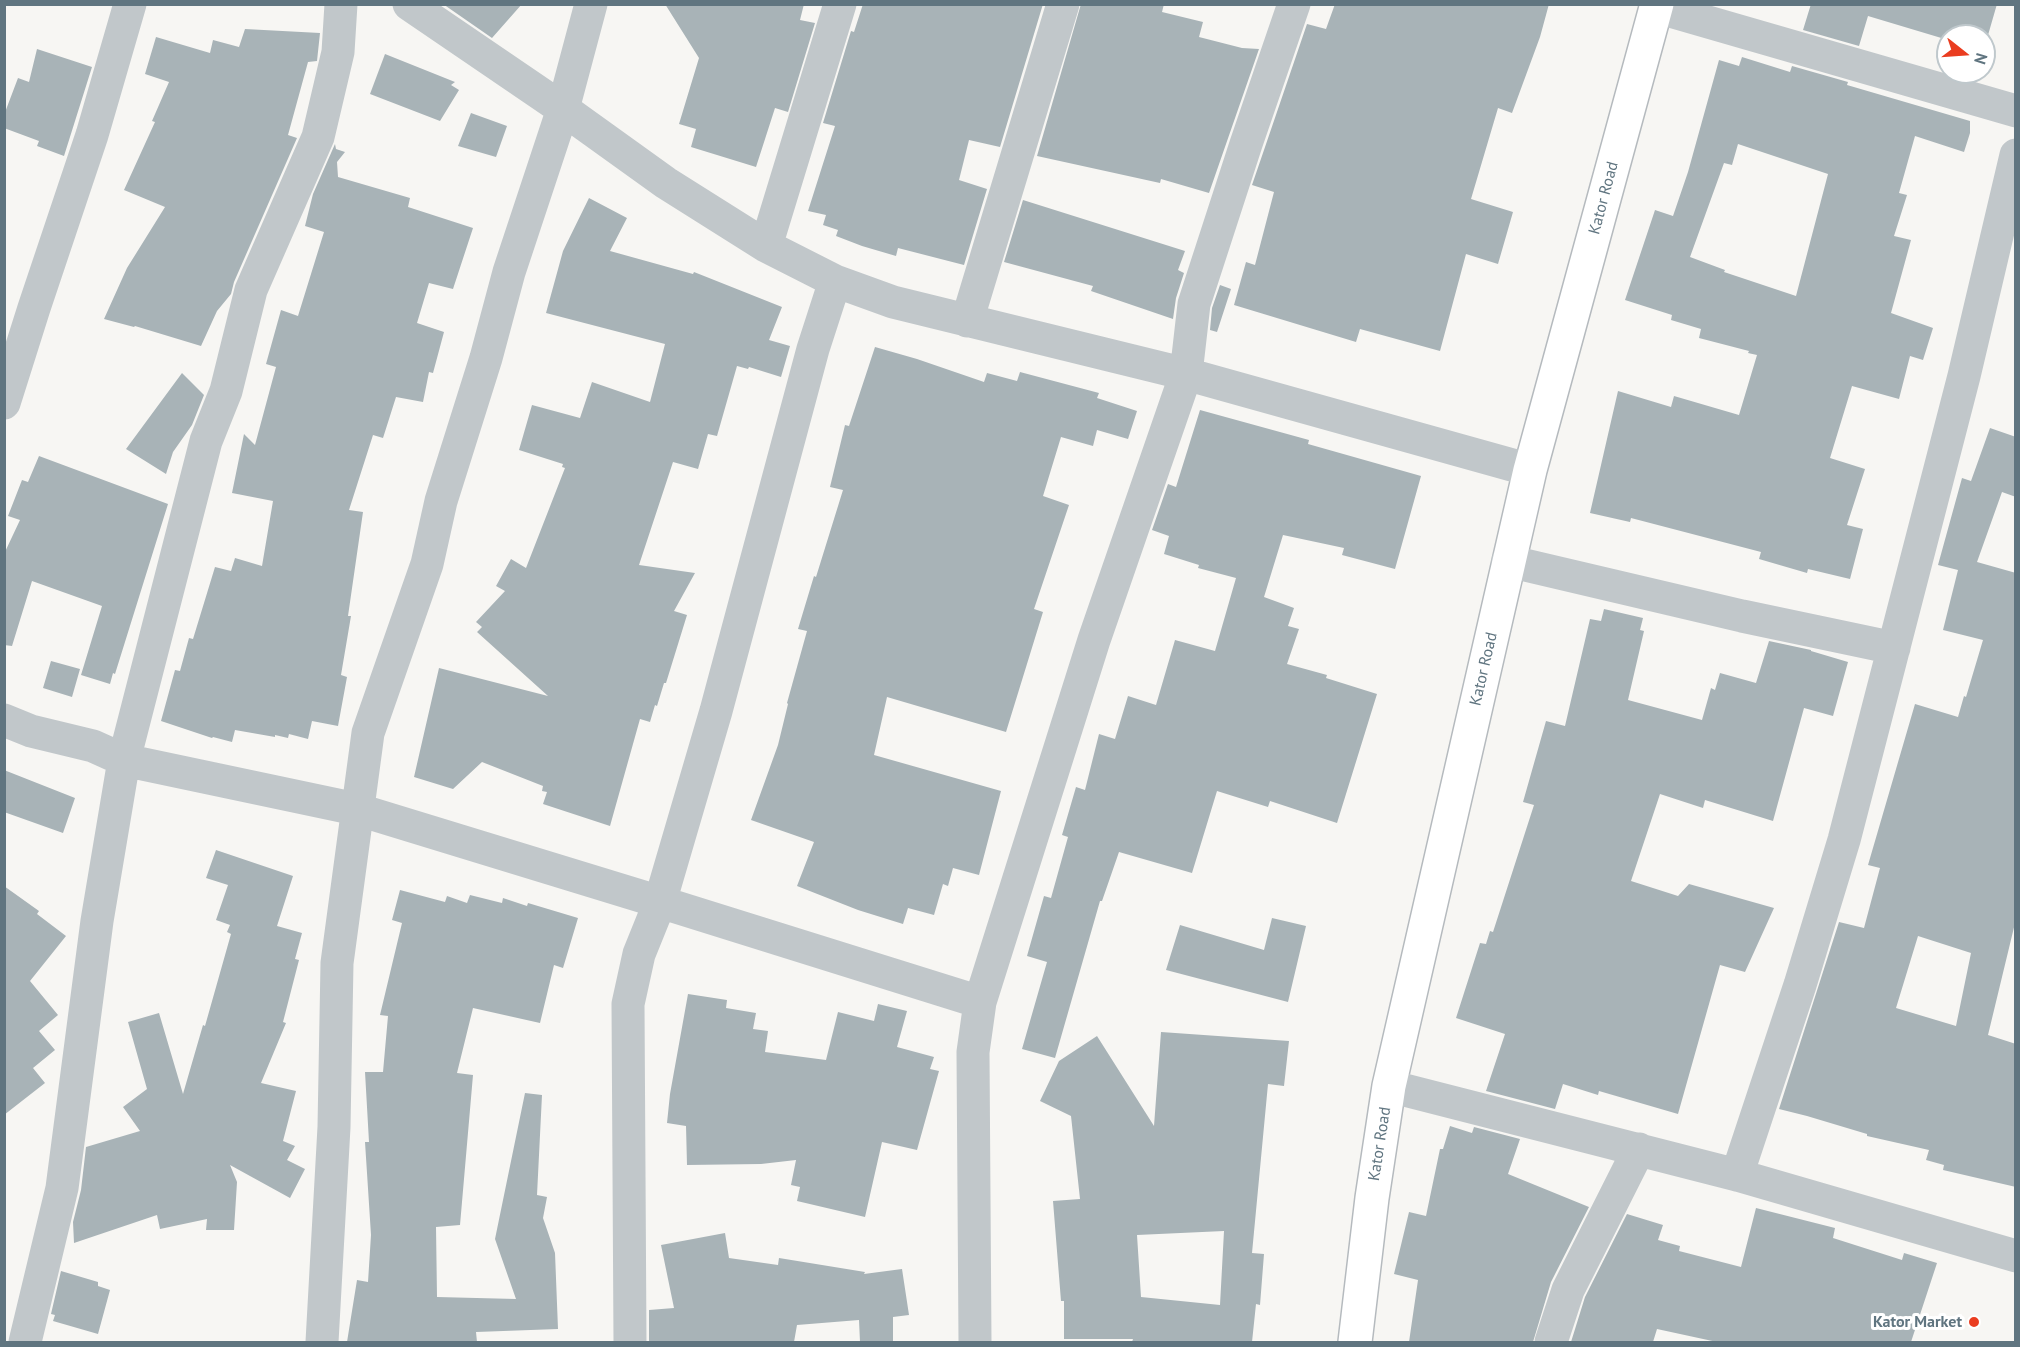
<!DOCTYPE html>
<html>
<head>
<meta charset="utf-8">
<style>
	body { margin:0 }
	#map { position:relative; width:2020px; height:1347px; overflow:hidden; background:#f7f6f3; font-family:"PT Sans",sans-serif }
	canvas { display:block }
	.frame { position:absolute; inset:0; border:6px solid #607580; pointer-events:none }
	.north { position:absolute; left:1936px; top:24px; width:60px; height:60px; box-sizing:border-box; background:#fff; border:2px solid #bfc8cc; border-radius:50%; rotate:107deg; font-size:16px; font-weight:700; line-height:24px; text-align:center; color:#607580 }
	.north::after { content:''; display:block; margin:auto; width:21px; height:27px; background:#ea3d20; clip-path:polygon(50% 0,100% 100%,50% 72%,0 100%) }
</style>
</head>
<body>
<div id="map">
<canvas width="2020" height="1347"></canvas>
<div class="frame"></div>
<div class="north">N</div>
</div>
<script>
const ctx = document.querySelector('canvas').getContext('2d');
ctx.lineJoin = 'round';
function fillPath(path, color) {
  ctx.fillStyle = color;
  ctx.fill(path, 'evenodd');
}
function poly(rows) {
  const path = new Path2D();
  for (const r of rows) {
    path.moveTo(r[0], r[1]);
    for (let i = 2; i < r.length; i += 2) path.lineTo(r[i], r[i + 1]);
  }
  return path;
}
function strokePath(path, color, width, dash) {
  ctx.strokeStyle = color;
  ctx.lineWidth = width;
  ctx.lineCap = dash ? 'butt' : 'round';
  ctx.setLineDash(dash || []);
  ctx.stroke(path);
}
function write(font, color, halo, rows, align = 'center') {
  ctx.font = font + ' "PT Sans",sans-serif';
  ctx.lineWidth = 6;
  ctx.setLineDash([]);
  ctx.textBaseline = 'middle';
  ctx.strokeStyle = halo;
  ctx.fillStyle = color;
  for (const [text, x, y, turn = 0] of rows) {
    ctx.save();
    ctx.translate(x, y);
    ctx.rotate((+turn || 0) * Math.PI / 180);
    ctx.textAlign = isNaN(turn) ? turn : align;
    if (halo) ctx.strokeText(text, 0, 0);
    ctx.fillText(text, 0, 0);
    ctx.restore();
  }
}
fillPath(poly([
	[443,4,522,4,492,38],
	[665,4,804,4,800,20,815,23,788,112,775,108,756,167,691,147,696,129,679,124,699,58],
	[863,4,1043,4,1000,147,969,140,959,180,987,189,964,265,898,248,896,256,862,246,836,236,838,230,823,225,826,215,808,211,835,126,823,123,851,31,854,32],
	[1081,4,1164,4,1162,12,1203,22,1199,37,1242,48,1259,49,1209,193,1161,179,1160,183,1037,156],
	[1335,4,1549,4,1540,37,1512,113,1498,108,1471,199,1513,212,1498,264,1466,254,1440,351,1360,329,1356,342,1234,305,1246,262,1255,265,1274,192,1252,185,1264,150,1307,24,1326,29],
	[1811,4,1997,4,1984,49,1984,36,1948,36,1948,40,1868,16,1859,46,1803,30],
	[245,29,320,33,317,61,308,62,288,135,297,138,234,282,231,294,217,311,201,346,135,326,134,327,104,319,127,268,165,207,124,190,155,122,152,121,169,82,145,74,156,37,210,53,213,40,239,47],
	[37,49,92,67,64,156,37,146,39,141,4,128,4,115,18,78,29,82],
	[385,54,455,82,451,85,459,90,440,121,370,94],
	[1742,57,1790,72,1792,66,1848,82,1847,85,1970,121,1970,133,1964,152,1915,136,1899,193,1907,195,1894,236,1911,240,1891,313,1933,328,1923,360,1910,356,1899,399,1852,386,1830,458,1865,469,1847,525,1863,529,1850,579,1808,569,1807,573,1759,559,1761,552,1631,518,1630,522,1590,513,1618,391,1671,407,1674,396,1739,415,1757,355,1748,353,1749,351,1699,338,1701,329,1671,320,1672,315,1625,300,1655,210,1673,216,1688,172,1719,60,1739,66],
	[1738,144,1828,174,1796,296,1724,272,1725,270,1690,257,1724,163,1732,165],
	[471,113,507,126,496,157,458,146],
	[335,144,336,149,345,152,337,162,338,177,410,198,408,207,473,228,453,289,429,283,417,323,444,332,433,373,429,372,423,402,396,397,383,438,373,435,349,510,363,512,348,616,351,616,341,675,347,677,338,726,312,721,308,739,289,734,288,738,275,735,275,737,235,730,232,742,213,737,212,738,161,721,175,670,180,671,189,638,193,639,215,567,231,571,235,558,262,566,273,501,232,493,244,434,255,445,276,367,266,364,281,310,298,316,324,232,305,226,313,194],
	[589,198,627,218,610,251,693,274,694,272,782,307,769,340,790,346,781,377,749,367,748,369,737,366,717,436,708,434,698,469,673,462,639,565,695,573,674,611,687,615,666,683,664,683,657,706,655,705,650,722,640,719,610,826,543,804,547,792,542,791,543,786,482,762,453,789,414,777,439,668,548,696,477,632,482,627,476,622,505,591,496,586,511,559,526,568,565,468,562,467,563,464,519,450,532,405,580,418,592,382,650,402,665,344,546,313,563,251],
	[1023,200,1185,251,1178,270,1184,273,1176,298,1173,319,1091,291,1093,286,1004,262],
	[1220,285,1231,289,1217,332,1210,330,1212,308],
	[875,347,917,359,984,382,987,373,1017,381,1020,372,1099,393,1097,398,1137,411,1128,439,1097,430,1093,446,1061,437,1043,496,1069,505,1034,609,1043,612,1006,732,887,697,874,755,1001,791,979,875,953,868,948,886,943,884,934,915,908,908,903,924,858,910,797,886,814,842,751,820,778,745,788,704,787,703,807,631,798,629,814,576,816,577,843,490,830,487,845,425,849,426],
	[182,373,204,395,192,425,173,452,166,474,126,449],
	[1200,410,1309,440,1308,444,1421,476,1395,569,1342,555,1344,548,1283,535,1264,597,1294,608,1288,626,1299,629,1287,664,1327,675,1326,678,1377,694,1337,823,1270,801,1268,807,1217,791,1192,873,1119,852,1102,901,1100,901,1055,1058,1022,1049,1047,962,1027,956,1044,896,1051,898,1068,837,1062,835,1076,787,1085,790,1099,734,1115,739,1128,696,1156,705,1175,640,1215,651,1236,578,1198,568,1199,565,1164,554,1169,536,1152,530,1168,484,1176,487],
	[1990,428,2016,437,2016,497,2002,492,1977,562,2016,573,2016,919,1988,1035,2016,1044,2016,1187,1943,1170,1944,1165,1926,1160,1929,1150,1867,1136,1867,1134,1807,1116,1779,1109,1839,922,1864,928,1880,868,1868,865,1915,704,1958,717,1964,696,1966,697,1983,640,1943,630,1958,570,1938,565,1962,478,1971,481],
	[1918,936,1971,953,1956,1026,1896,1008],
	[39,456,168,504,115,674,113,673,110,684,81,675,102,606,32,581,12,646,4,645,4,554,20,520,8,516,22,480,28,482],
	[1604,609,1643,618,1640,630,1644,631,1628,700,1702,720,1711,688,1715,690,1720,673,1756,683,1769,641,1811,650,1811,651,1848,662,1833,716,1804,708,1773,821,1705,800,1703,808,1660,794,1631,881,1678,896,1689,884,1774,908,1745,972,1720,965,1678,1114,1599,1091,1598,1095,1563,1084,1555,1109,1486,1091,1505,1034,1456,1018,1480,943,1486,944,1490,931,1493,932,1534,805,1523,802,1546,721,1565,726,1590,619,1601,621],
	[51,661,80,669,72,697,43,688],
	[4,770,75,798,63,833,4,812],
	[216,850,293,876,277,926,302,933,295,959,299,960,283,1022,286,1023,261,1083,296,1091,283,1141,295,1146,287,1160,305,1169,290,1198,230,1165,237,1182,234,1230,206,1230,207,1219,160,1229,157,1215,74,1243,73,1222,81,1190,86,1147,140,1131,123,1107,147,1089,128,1022,159,1013,183,1094,203,1025,205,1026,231,934,227,932,230,925,216,920,228,885,206,878],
	[4,886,39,911,37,914,66,936,30,981,58,1015,39,1031,55,1050,33,1068,45,1083,4,1115],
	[400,890,445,902,447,896,467,903,470,895,502,903,503,898,527,906,528,903,578,918,563,968,554,965,540,1023,473,1008,457,1073,473,1075,460,1225,436,1227,437,1297,516,1299,495,1239,525,1093,542,1095,537,1195,547,1197,543,1218,555,1253,558,1329,476,1332,477,1342,347,1342,357,1280,368,1282,371,1235,365,1142,369,1142,365,1072,383,1072,388,1016,380,1015,402,923,392,920],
	[1272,918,1306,926,1288,1002,1166,970,1180,925,1264,950],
	[688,994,727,1000,726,1008,756,1013,753,1029,768,1031,765,1052,826,1060,838,1012,874,1021,878,1004,907,1011,897,1047,934,1057,930,1069,939,1071,917,1150,882,1142,865,1217,797,1201,800,1187,791,1185,796,1160,761,1164,687,1165,686,1126,667,1123,670,1094],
	[1161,1032,1289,1041,1284,1086,1268,1084,1252,1253,1264,1254,1260,1305,1256,1304,1252,1342,1132,1342,1133,1339,1064,1339,1064,1301,1061,1301,1053,1201,1080,1199,1071,1116,1040,1101,1059,1061,1097,1036,1154,1126],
	[1224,1231,1220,1305,1141,1297,1137,1235],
	[1450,1126,1472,1133,1474,1127,1520,1139,1508,1174,1589,1207,1551,1282,1533,1342,1409,1342,1418,1280,1394,1274,1409,1212,1426,1216,1440,1149,1443,1149],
	[1756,1208,1835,1228,1833,1238,1902,1260,1904,1253,1937,1263,1911,1342,1717,1342,1657,1329,1653,1342,1571,1342,1585,1297,1627,1214,1663,1225,1658,1240,1680,1246,1679,1251,1741,1267],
	[725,1233,729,1258,778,1265,779,1258,865,1272,864,1274,902,1269,909,1315,893,1317,893,1341,860,1342,859,1320,797,1325,794,1342,649,1342,649,1310,674,1308,661,1245],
	[61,1271,98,1282,98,1286,110,1290,98,1334,53,1321,55,1315,51,1314]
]), '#a8b3b7');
const major = poly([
	[1355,1342,1372,1198,1389,1086,1530,470,1657,4]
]);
strokePath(major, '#b5babe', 36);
strokePath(poly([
	[409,4,563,109,666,183,766,246,835,281,893,302,1186,374,1530,470],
	[1656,7,2016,111],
	[766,246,840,4],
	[967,321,1063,4],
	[4,403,34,308,92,135,130,4],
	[1508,561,1742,616,1894,648],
	[4,720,31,731,93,746,124,760,356,809,660,902,980,1002],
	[1389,1086,1737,1175,2016,1256],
	[1737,1175,1800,985,1844,840,1964,376,2016,155],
	[25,1342,62,1188,97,921,124,760,206,441,226,391,251,290,318,137,338,52,341,4],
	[322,1342,334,1127,337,963,368,733,427,564,441,501,486,358,509,272,563,109,591,4],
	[630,1342,628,1004,639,954,660,902,716,711,813,349,835,281],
	[975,1342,973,1052,980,1002,1094,640,1186,374,1194,304,1246,144,1294,4],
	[1551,1342,1568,1290,1639,1149]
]), '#c1c7ca', 33);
strokePath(major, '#fff', 33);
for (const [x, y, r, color] of [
	[1974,1322,6,"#ea3d20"]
]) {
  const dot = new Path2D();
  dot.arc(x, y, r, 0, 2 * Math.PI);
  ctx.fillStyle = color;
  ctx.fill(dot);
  strokePath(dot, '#fff', 2);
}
write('16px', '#607580', '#fff', [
	["Kator Road",1604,198,-75],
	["Kator Road",1484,669,-77],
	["Kator Road",1380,1144,-81]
]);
write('bold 16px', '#607580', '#fff', [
	["Kator Market",1962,1322]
], 'right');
</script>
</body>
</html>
